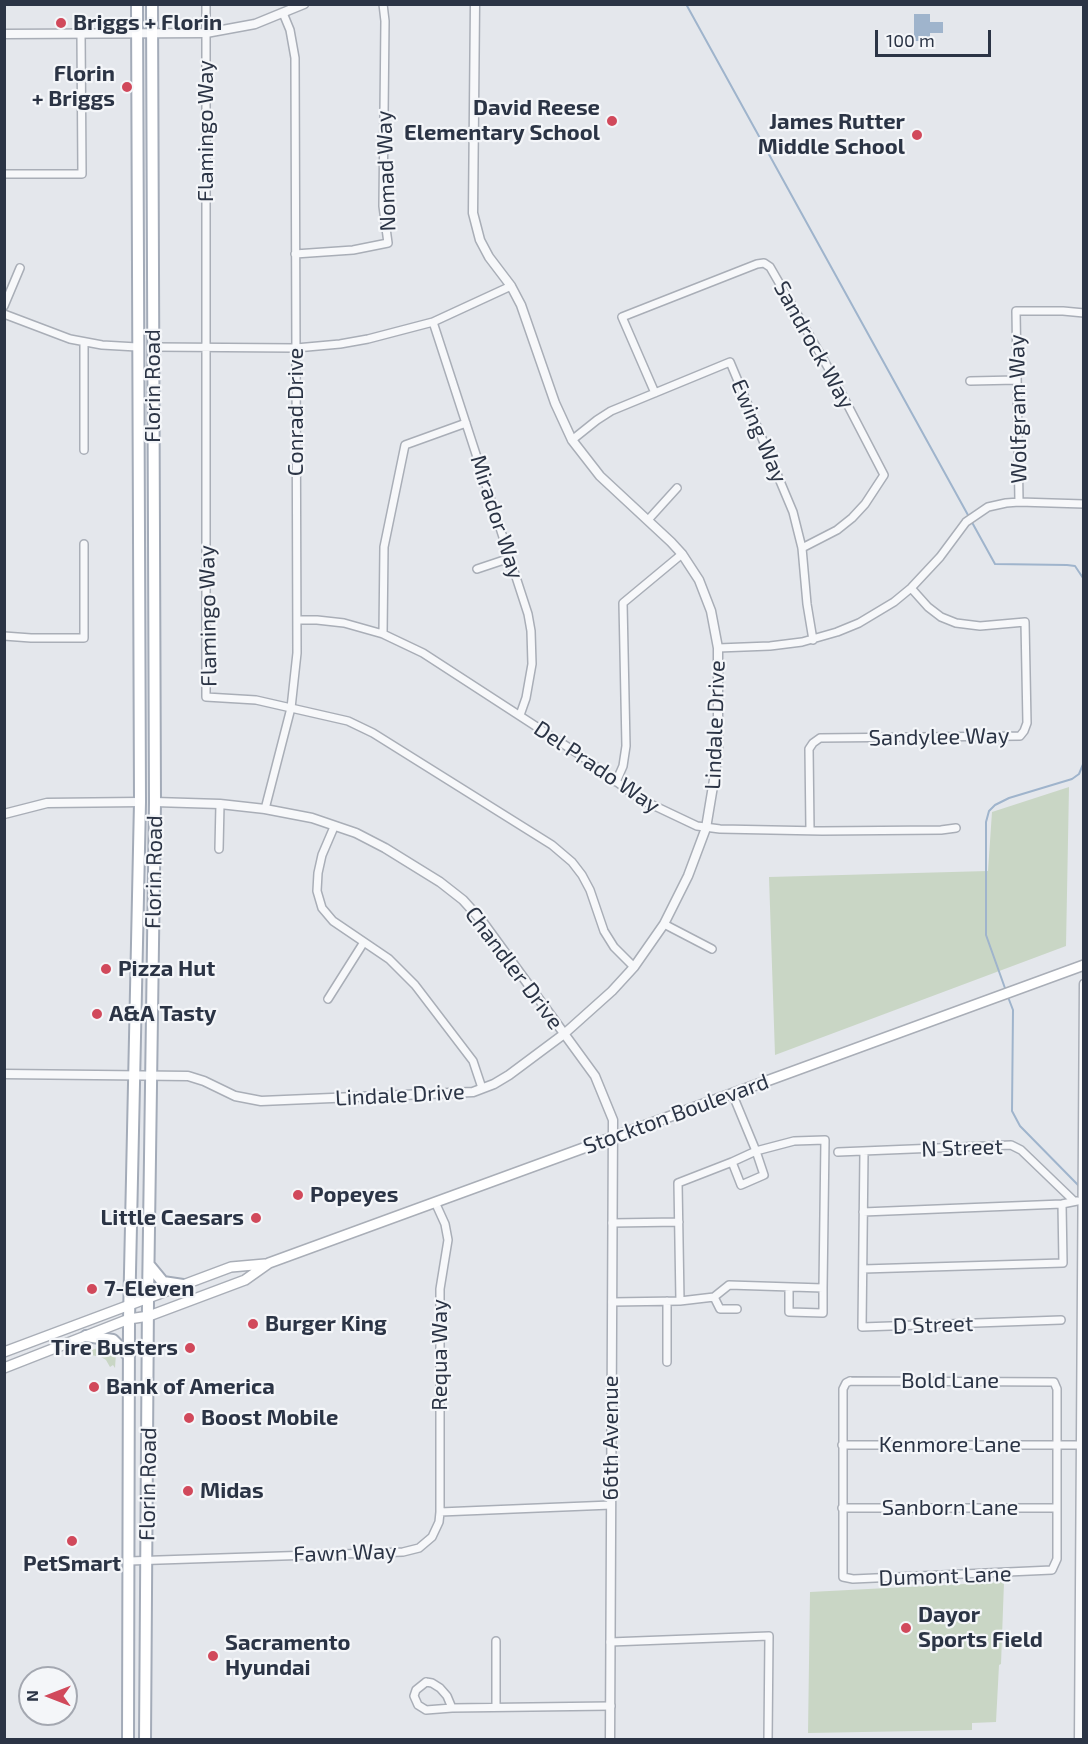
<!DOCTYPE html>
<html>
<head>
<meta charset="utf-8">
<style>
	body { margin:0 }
	#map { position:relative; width:1088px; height:1744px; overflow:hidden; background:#e4e7ec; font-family:"Exo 2",sans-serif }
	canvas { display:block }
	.frame { position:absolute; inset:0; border:6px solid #2b3445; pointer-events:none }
	.north { position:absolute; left:18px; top:1666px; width:60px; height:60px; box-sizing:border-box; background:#f4f6f9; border:2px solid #a4a8b1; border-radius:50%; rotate:270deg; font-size:16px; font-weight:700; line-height:24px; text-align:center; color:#2b3445 }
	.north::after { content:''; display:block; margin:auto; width:21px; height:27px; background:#d1495b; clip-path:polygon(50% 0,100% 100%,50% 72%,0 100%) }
	.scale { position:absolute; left:875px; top:30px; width:116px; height:27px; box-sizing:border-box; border:3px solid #2b3445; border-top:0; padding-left:8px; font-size:18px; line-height:21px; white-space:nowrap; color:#2b3445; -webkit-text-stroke:4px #f4f6f9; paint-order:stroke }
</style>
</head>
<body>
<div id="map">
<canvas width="1088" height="1744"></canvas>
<div class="frame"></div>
<div class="north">N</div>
<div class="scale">100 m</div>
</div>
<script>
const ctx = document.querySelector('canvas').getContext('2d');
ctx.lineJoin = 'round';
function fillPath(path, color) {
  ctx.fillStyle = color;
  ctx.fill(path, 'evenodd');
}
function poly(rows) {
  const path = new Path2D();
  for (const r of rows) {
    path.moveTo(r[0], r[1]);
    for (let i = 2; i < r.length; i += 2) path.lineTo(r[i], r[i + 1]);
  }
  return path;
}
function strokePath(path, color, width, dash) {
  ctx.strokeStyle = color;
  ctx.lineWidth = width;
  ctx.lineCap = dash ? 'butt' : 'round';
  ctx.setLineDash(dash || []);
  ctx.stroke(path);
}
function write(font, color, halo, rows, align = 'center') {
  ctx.font = font + ' "Exo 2",sans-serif';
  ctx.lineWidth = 4.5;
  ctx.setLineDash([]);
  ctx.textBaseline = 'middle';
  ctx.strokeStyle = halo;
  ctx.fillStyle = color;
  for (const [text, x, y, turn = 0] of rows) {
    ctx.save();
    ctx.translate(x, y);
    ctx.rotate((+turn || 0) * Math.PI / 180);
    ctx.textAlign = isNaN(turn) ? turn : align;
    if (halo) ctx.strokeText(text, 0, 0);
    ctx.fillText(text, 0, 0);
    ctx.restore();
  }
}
fillPath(poly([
	[1069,787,1066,946,775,1055,769,877,988,871,992,812],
	[106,1345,112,1347,116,1353,115,1368,113,1365,110,1367,106,1360,101,1357,86,1354,86,1352],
	[1004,1582,1001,1664,999,1665,996,1722,972,1723,972,1730,808,1733,810,1592]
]), '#c9d6c5');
fillPath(poly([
	[914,14,930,14,930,22,943,22,943,33,930,33,930,41,914,41]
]), '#9fb4cc');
strokePath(poly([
	[686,4,995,564,1067,565,1075,566,1083,578,1084,734],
	[1006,991,986,935,986,822,989,811,995,805,1009,798,1072,779,1079,774,1084,762],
	[1008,997,1013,1010,1012,1111,1020,1126,1079,1186]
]), '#9fb4cc', 2);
const minor = poly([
	[206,4,206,697,256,700,348,721,373,733,552,845,572,862,582,875,590,890,604,931,614,947,634,967],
	[4,174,82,174,81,33],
	[295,254,353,250,388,243,383,206,385,21,383,4],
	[4,306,20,268],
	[4,314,70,339,102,345,137,347],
	[433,322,528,614,531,631,532,664,526,698,520,715],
	[154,347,296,348,340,344,368,339,433,322,511,286],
	[970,381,1017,380],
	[655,393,622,317,757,264,764,263,770,267,830,371,884,475,865,504,852,518,837,530,802,548],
	[572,440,597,420,611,411,730,362,793,512,802,548,807,604,813,640],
	[84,450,84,342],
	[1019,502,1016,311,1063,311,1084,313],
	[648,520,677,488],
	[477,569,510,558],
	[297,620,317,620,344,623,383,634,423,653,577,753,640,799,697,826,720,829,822,831,941,830,956,828],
	[383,634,384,547,405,445,466,423],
	[4,636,31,638,84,638,84,544],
	[718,648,770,646,802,642,837,632,859,623,894,602,911,588,940,557,966,522,988,507,1006,503,1019,502,1084,504],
	[616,782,623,766,626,746,623,603,682,554],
	[265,809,291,708,297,653,295,58,290,30,283,13],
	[334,827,322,855,318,873,317,891,322,908,333,921,389,959,415,985,473,1061,482,1088],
	[810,830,809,749,813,743,820,738,1020,736,1024,731,1027,723,1025,622,980,626,956,623,941,617,928,607,911,588],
	[219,849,220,804],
	[664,924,712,949],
	[328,999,364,942],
	[732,1093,756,1151,794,1141,825,1140,823,1288,729,1285,714,1297,720,1309,737,1309],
	[756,1151,764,1175,741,1185,732,1162,756,1151],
	[838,1152,1011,1145,1021,1150,1074,1201],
	[864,1152,862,1327,1061,1320],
	[863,1212,1062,1204,1077,1201],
	[612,1223,679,1222],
	[863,1269,1063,1263,1062,1204],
	[789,1288,789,1312,823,1313,823,1288],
	[667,1301,667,1362],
	[680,1301,714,1297],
	[612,1302,680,1301,678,1183,732,1162],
	[850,1381,1054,1382,1057,1389,1057,1559,1052,1570,853,1579,843,1577,843,1389,846,1383,850,1381],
	[842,1445,1081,1445],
	[842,1508,1057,1508],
	[440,1512,611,1505],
	[129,1561,403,1552,419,1548,432,1537,439,1522,440,1512,440,1289,448,1240,445,1224,435,1202],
	[496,1641,496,1707],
	[610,1642,769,1636,768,1740],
	[426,1682,432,1683,440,1688,447,1696,452,1708,426,1710,418,1705,414,1696,416,1690,426,1682],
	[452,1708,611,1706]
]);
const tertiary = poly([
	[4,34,206,33,255,24,304,4],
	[155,802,220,804,265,809,312,818,356,833,385,848,440,882,463,900,482,921,595,1076,613,1120,610,1740],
	[4,814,47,803,140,802],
	[4,1074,188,1076,204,1081,235,1096,261,1101,473,1092,494,1084,509,1075,564,1034,612,991,634,967,664,924,688,876,706,828,715,774,718,748,718,648,711,611,699,580,682,554,671,542,600,476,572,440,555,403,521,305,511,286,489,257,480,240,473,213,475,4],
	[1079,1740,1084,984]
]);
const secondary = poly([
	[4,1352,231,1267,265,1264],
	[4,1368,129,1319,149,1316,245,1280,269,1263,1084,965]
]);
const primary = poly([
	[149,1265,163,1282,183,1285],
	[86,1336,113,1340,129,1356],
	[128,1740,129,1319,140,802,137,4],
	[145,1740,148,1299,155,802,152,4]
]);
strokePath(minor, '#a9aeb7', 10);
strokePath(tertiary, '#a9aeb7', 11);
strokePath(secondary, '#a9aeb7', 12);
strokePath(primary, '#a3abb8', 14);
strokePath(minor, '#f7f8fa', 7);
strokePath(tertiary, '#f7f8fa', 8);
strokePath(secondary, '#fff', 9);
strokePath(primary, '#fff', 10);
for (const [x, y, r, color] of [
	[61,23,6,"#d1495b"],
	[127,87,6,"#d1495b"],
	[612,121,6,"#d1495b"],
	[917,135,6,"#d1495b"],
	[106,969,6,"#d1495b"],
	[97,1014,6,"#d1495b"],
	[298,1195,6,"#d1495b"],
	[256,1218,6,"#d1495b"],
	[92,1289,6,"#d1495b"],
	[253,1324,6,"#d1495b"],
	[190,1348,6,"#d1495b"],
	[94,1387,6,"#d1495b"],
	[189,1418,6,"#d1495b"],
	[188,1491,6,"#d1495b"],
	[72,1541,6,"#d1495b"],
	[906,1628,6,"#d1495b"],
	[213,1656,6,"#d1495b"]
]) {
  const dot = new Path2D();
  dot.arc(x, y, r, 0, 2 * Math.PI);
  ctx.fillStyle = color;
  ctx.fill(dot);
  strokePath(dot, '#f4f6f9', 2);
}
write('bold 22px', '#2b3445', '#f4f6f9', [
	["Briggs + Florin",73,23],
	["Florin",115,74,"right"],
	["+ Briggs",115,99,"right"],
	["David Reese",600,108,"right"],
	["Elementary School",600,133,"right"],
	["James Rutter",905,122,"right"],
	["Middle School",905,147,"right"],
	["Pizza Hut",118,969],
	["A&A Tasty",109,1014],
	["Popeyes",310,1195],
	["Little Caesars",244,1218,"right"],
	["7-Eleven",104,1289],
	["Burger King",265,1324],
	["Tire Busters",178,1348,"right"],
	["Bank of America",106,1387],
	["Boost Mobile",201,1418],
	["Midas",200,1491],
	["PetSmart",72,1564,"center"],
	["Dayor",918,1615],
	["Sports Field",918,1640],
	["Sacramento",225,1643],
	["Hyundai",225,1668]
], 'left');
write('22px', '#2b3445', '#f4f6f9', [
	["Flamingo Way",206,131,-90],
	["Nomad Way",386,171,-92],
	["Sandrock Way",814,345,61],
	["Florin Road",153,386,-90],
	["Wolfgram Way",1018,409,-91],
	["Conrad Drive",296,412,-90],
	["Ewing Way",759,431,67],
	["Mirador Way",497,517,72],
	["Flamingo Way",208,616,-91],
	["Lindale Drive",715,725,-88],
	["Sandylee Way",939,737,-1],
	["Del Prado Way",597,767,34],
	["Florin Road",154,872,-89],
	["Chandler Drive",514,968,53],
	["Lindale Drive",400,1095,-3],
	["Stockton Boulevard",676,1114,-20],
	["N Street",962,1148,-2],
	["D Street",933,1325,-2],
	["Requa Way",440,1355,-90],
	["Bold Lane",950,1381],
	["66th Avenue",611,1438,-90],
	["Kenmore Lane",950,1445],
	["Florin Road",148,1484,-89],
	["Sanborn Lane",950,1508],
	["Fawn Way",345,1553,-2],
	["Dumont Lane",945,1576,-2]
]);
</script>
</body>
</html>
